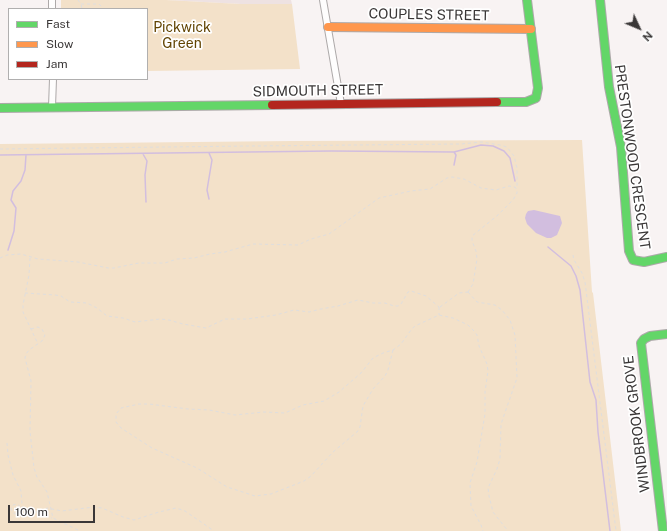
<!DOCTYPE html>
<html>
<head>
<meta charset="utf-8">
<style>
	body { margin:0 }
	#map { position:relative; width:667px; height:531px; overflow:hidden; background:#f8f3f3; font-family:"Public Sans",sans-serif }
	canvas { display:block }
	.legend { position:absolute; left:8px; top:8px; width:140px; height:72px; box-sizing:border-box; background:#fff; border:1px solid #b0afaf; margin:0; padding:5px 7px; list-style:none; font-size:12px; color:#3a3737 }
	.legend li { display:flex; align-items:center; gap:8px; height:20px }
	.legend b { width:20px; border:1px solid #b0afaf }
	.north { position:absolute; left:619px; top:8px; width:40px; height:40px; -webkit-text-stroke:3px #fff; paint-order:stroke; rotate:134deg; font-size:11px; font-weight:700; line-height:16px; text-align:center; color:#3a3737 }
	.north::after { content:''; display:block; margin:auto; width:14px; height:18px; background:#3a3737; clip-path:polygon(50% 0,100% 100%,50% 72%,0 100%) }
	.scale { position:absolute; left:8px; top:505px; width:87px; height:18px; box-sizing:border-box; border:2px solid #3a3737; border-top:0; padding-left:5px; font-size:12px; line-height:14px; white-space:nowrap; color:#3a3737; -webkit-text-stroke:3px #fff; paint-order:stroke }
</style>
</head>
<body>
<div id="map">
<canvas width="667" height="531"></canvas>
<ul class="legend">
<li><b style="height:5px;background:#63d668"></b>Fast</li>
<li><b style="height:5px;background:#ff974d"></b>Slow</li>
<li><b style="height:5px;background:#b3261e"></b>Jam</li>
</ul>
<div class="north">N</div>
<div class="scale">100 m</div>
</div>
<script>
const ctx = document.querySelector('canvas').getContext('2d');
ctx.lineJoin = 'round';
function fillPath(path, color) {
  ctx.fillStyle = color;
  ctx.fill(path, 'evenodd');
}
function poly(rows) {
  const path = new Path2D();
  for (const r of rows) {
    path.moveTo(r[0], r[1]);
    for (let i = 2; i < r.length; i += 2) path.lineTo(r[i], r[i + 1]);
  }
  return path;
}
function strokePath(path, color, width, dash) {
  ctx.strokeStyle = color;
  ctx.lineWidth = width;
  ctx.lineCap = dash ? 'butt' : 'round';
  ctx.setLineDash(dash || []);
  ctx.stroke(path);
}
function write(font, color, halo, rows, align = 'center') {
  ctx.font = font + ' "Public Sans",sans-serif';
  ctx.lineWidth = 3.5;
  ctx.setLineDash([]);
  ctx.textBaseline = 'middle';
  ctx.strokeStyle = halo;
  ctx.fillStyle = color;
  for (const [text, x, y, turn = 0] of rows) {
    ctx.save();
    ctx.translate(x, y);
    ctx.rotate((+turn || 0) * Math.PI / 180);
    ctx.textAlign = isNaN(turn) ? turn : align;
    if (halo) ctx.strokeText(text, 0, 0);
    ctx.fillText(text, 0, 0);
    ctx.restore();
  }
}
fillPath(poly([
	[166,0,291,0,292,4,241,4]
]), '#eee2e2');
fillPath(poly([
	[61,0,166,0,241,4,292,4,300,69,147,71,147,9,61,9],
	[582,140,592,292,593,293,621,531,0,531,0,144,292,141]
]), '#f3e1c9');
fillPath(poly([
	[534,210,560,216,562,223,557,235,551,238,547,238,536,233,527,224,525,218,526,214,528,211]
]), '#d2bedf');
strokePath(poly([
	[454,152,456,155,454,165],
	[209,153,212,160,207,190,209,199],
	[143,154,147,161,145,175,146,202],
	[0,155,331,151,454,152,481,145,493,146,504,151,510,158,515,181],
	[548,247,571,266,576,276,580,290,590,382,596,400,598,432,610,531],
	[8,250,14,231,16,208,11,200,13,191,21,181,25,170,26,155]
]), '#d2bedf', 1.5);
const street = poly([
	[52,0,52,9],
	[323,0,341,104],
	[52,107,53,79]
]);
const fast = poly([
	[600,0,609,87,621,147,629,251,633,260,644,262,667,257],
	[497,102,526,102,536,98,538,88,527,0],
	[0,108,272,105],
	[663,531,641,343,644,339,650,336,667,334]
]);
const slow = poly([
	[328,27,531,29]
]);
const jam = poly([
	[272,105,497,102]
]);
strokePath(street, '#ada9a9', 8);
strokePath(fast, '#ada9a9', 10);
strokePath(slow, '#ada9a9', 10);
strokePath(jam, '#ada9a9', 10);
strokePath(poly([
	[78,0,81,4,82,9],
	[81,4,99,4,104,9],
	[0,149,250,146,461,144,482,142,500,145,507,147,510,151,514,156,517,168,517,188],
	[573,255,574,260,582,273,585,282,616,531],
	[0,258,7,255,21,254,38,259,78,262,108,268,114,268,139,263,165,263,177,259,194,258,210,254,225,252,253,244,298,245,311,239,329,234,379,198,411,191,430,189,447,178,452,177,464,179,481,188,488,189,496,190,509,186,515,187,517,190,517,193,513,200,498,215,472,236,472,241,476,251,477,259,473,284,468,292],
	[30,258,29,275,23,305,23,312,37,342],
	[468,292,477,302,495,305,502,310,510,320,515,335,517,378,501,424,500,459,497,469,488,488,489,496,493,512,508,531],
	[25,293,55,295,61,296,70,302,87,303,97,308,107,316,123,318,135,322,160,319,169,320,183,324,206,328,225,319,247,319,276,315,294,310,309,312,321,309,338,306,358,300,373,303,385,303,394,306,398,306,401,304,408,292,411,291,426,296,439,307],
	[439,307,439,315],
	[440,307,459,293,468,292],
	[31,329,38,327,42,329,45,335,42,341,29,350,26,354,25,358,31,381,30,431,34,468,37,477,47,492,53,518,80,531],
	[393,350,388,370,385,376,373,389,363,406,360,427,358,431,333,452,311,476,304,481,271,494,255,496,227,487,197,468,152,448,121,428,116,422,116,414,121,408,139,404,149,404,188,409,209,410,235,415,264,412,285,413,303,405,324,401,339,392,361,373,373,358,383,353,393,350,401,344,411,330,415,326,439,315,453,318,468,325,474,331,477,335,479,346,487,364,488,371,485,392,485,414,477,462,470,483,471,506,481,525,483,531],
	[7,443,8,455,13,475,21,491,22,504,23,509,19,514,15,514,12,512,11,508,13,505,17,504,23,509,41,513,52,518],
	[41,513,47,508,62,511,94,507,102,508,123,517,134,520,159,512,176,508,185,511,214,531]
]), '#dfdede', 1, [3, 3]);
strokePath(street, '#fefdfd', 6);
strokePath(fast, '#63d668', 8);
strokePath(slow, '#ff974d', 8);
strokePath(jam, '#b3261e', 8);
write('14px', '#3a3737', '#fff', [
	["COUPLES STREET",429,15,1],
	["SIDMOUTH STREET",318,91,-1],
	["PRESTONWOOD CRESCENT",632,157,82],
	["WINDBROOK GROVE",637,424,-97]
]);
write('14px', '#624403', '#fff', [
	["Pickwick",182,28],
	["Green",182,44]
]);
</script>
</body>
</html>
